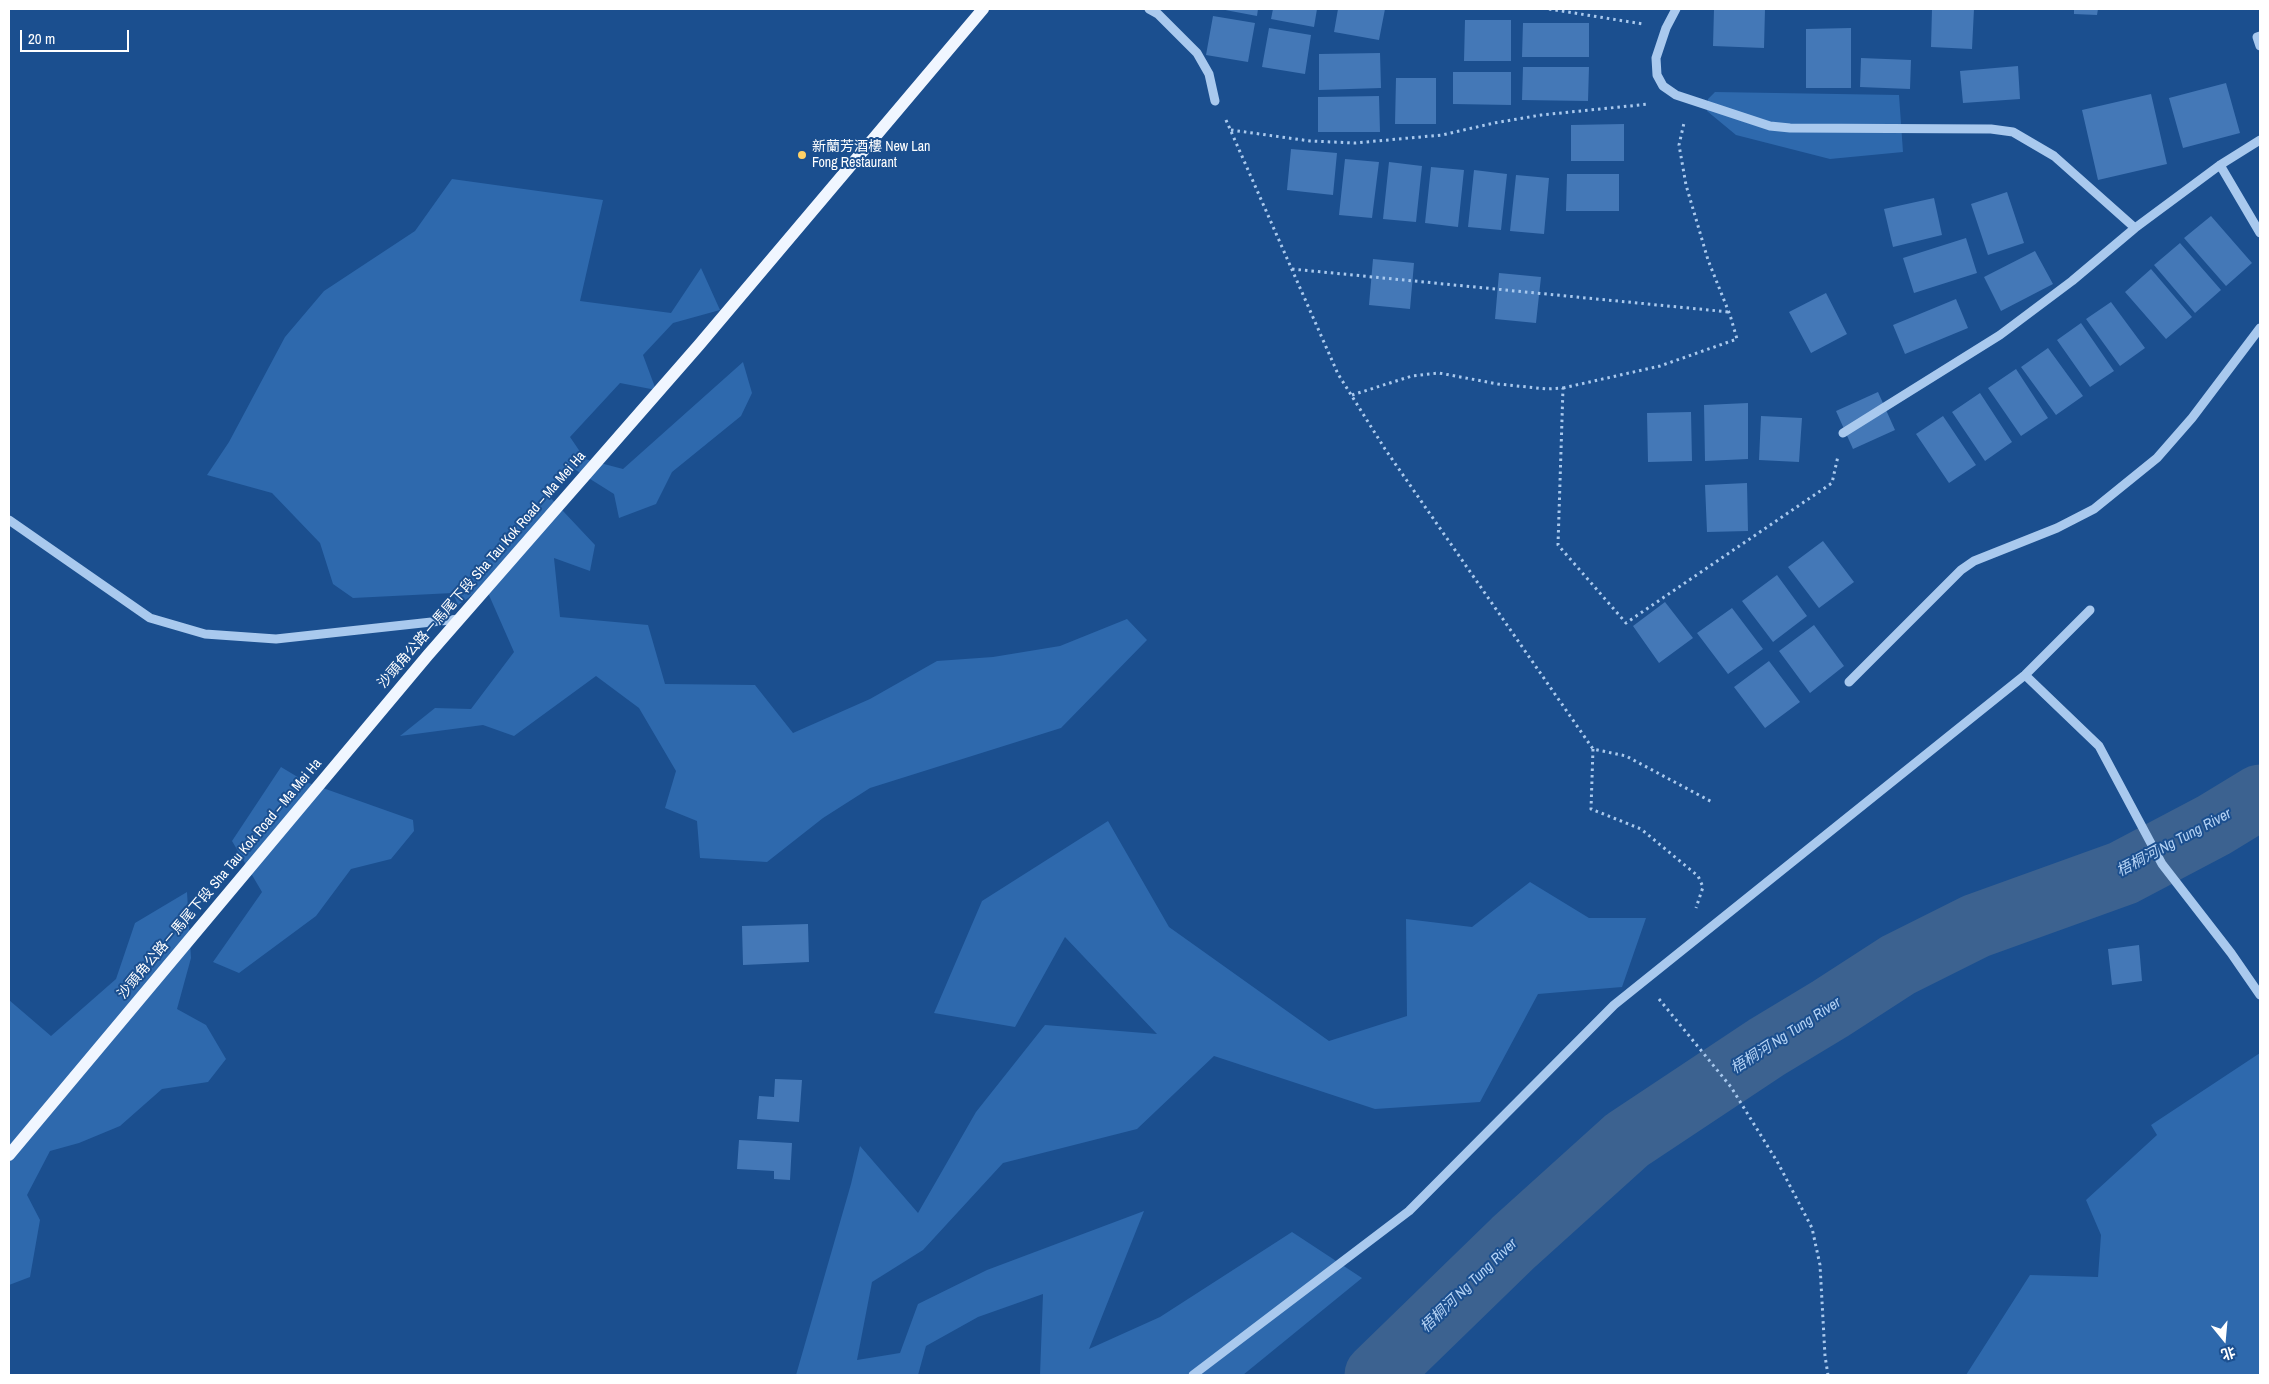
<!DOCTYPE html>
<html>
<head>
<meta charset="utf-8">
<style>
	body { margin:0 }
	#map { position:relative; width:2269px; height:1384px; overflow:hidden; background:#1b4f8f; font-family:"Archivo Narrow","Noto Sans SC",sans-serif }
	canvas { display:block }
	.frame { position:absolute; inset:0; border:10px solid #fff; pointer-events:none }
	.north { position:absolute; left:2199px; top:1314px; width:50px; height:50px; -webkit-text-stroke:4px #1b4f8f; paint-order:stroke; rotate:163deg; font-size:14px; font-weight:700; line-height:20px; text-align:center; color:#fff }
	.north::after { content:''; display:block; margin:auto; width:18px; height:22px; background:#fff; clip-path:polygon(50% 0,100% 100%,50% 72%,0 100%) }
	.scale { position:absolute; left:20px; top:30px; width:109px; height:22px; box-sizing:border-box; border:2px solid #fff; border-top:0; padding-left:6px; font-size:15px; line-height:18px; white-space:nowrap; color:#fff; -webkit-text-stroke:4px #1b4f8f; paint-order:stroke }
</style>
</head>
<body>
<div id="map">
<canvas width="2269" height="1384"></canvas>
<div class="frame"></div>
<div class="north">北</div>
<div class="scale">20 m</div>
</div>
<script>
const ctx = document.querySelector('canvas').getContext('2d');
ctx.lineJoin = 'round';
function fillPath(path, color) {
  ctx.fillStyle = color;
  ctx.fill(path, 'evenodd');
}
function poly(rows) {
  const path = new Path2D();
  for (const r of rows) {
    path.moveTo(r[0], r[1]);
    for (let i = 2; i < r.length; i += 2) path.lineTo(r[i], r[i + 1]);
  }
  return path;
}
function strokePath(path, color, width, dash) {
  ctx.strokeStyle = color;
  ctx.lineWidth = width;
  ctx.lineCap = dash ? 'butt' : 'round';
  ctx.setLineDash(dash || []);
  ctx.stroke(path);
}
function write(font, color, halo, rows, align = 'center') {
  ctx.font = font + ' "Archivo Narrow","Noto Sans SC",sans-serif';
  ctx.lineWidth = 4;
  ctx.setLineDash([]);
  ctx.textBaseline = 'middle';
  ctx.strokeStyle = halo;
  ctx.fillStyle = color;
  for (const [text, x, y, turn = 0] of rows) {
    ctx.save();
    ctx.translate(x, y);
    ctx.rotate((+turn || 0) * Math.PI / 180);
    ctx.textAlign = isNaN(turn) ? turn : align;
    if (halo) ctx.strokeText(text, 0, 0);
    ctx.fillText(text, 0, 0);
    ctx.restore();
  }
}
fillPath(poly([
	[1715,92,1899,95,1903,152,1830,159,1736,135,1707,111,1708,99],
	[452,179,603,200,580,301,671,313,701,268,720,310,673,323,643,355,656,390,620,383,570,437,585,459,623,469,743,362,752,393,741,416,672,472,656,504,619,518,614,494,571,467,547,494,595,545,590,571,554,558,560,617,648,625,665,684,755,685,793,733,870,699,937,661,993,657,1060,646,1127,619,1147,640,1061,728,870,788,823,818,767,862,700,858,697,821,665,808,676,771,639,708,596,676,514,736,483,725,400,736,435,708,471,709,514,652,485,586,458,605,453,593,353,598,333,584,320,543,272,493,207,475,229,442,285,337,324,291,415,231],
	[281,767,306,782,413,820,414,831,391,859,351,869,316,916,239,973,213,962,262,892,232,841],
	[1108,821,1169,927,1329,1041,1407,1016,1406,919,1472,927,1530,882,1589,918,1646,918,1622,987,1538,994,1480,1102,1375,1109,1214,1056,1137,1129,1003,1163,923,1250,872,1282,857,1360,900,1353,918,1304,987,1270,1144,1211,1089,1349,1160,1317,1292,1232,1362,1278,1243,1375,1040,1375,1043,1294,978,1317,926,1346,918,1375,796,1375,851,1184,860,1146,918,1213,976,1112,1045,1025,1157,1034,1065,937,1015,1027,934,1013,982,901],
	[187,892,191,958,177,1009,206,1025,226,1059,208,1082,162,1089,120,1126,79,1143,50,1151,27,1195,40,1220,30,1277,9,1285,9,1000,51,1036,116,979,135,923],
	[2260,1053,2260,1375,1966,1375,2030,1275,2098,1277,2101,1235,2086,1200,2157,1135,2151,1125]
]), '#2e69ad');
strokePath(poly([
	[1377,1375,1514,1242,1627,1140,1767,1047,1830,1009,1898,965,1976,926,2123,873,2214,825,2260,797]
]), '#3c6290', 65);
fillPath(poly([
	[1220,9,1258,9,1257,16],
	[1273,9,1317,9,1314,27,1271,19],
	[1338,9,1385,9,1379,40,1334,32],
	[1714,9,1765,9,1764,48,1713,46],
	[1932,9,1974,9,1972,49,1931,47],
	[2074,9,2098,9,2097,15,2074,14],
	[1213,16,1255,23,1248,62,1206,55],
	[1465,20,1511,20,1511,61,1464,61],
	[1523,23,1589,23,1589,57,1522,57],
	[1269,28,1311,35,1305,74,1262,67],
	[1851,28,1851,88,1806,88,1806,29],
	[1380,53,1381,88,1319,90,1319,54],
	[1861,58,1911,60,1910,89,1860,87],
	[2018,66,2020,99,1963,103,1960,71],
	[1523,67,1589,67,1588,101,1522,100],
	[1453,72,1511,72,1511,105,1453,104],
	[1396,78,1436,78,1436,124,1395,124],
	[2226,83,2240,133,2183,148,2169,98],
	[2151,94,2167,164,2098,180,2082,110],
	[1379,96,1380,132,1318,132,1318,97],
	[1624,124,1624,161,1571,161,1571,125],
	[1291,149,1337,153,1333,195,1287,190],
	[1345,159,1379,162,1372,218,1339,215],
	[1389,162,1422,166,1416,222,1383,219],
	[1431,167,1464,170,1458,227,1425,223],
	[1474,170,1507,174,1501,230,1468,227],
	[1567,174,1619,174,1619,211,1566,211],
	[1516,175,1549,178,1544,234,1510,231],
	[2007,192,2024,243,1988,255,1971,204],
	[1934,198,1942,235,1893,247,1884,209],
	[2211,216,2252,263,2226,286,2184,238],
	[1966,238,1977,273,1914,293,1903,258],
	[2180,243,2221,290,2195,313,2154,265],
	[2035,251,2053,284,2001,311,1984,277],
	[1373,259,1414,263,1410,309,1369,305],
	[2151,269,2192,317,2166,339,2125,292],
	[1499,273,1541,277,1536,323,1495,319],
	[1826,293,1847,334,1811,353,1789,312],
	[1956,299,1968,328,1905,354,1893,325],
	[2111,302,2145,348,2120,366,2086,319],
	[2081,323,2114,371,2090,387,2057,340],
	[2048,348,2083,396,2056,415,2021,367],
	[2016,369,2048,418,2021,436,1988,388],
	[1878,392,1895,430,1853,449,1836,411],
	[1980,393,2012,442,1985,461,1952,412],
	[1748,403,1748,459,1705,461,1704,405],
	[1691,412,1692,461,1648,462,1647,413],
	[1761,416,1802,418,1799,462,1759,460],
	[1943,416,1976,465,1949,483,1916,434],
	[1747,483,1748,531,1707,532,1705,485],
	[1823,541,1854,582,1819,608,1788,567],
	[1777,575,1807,616,1773,642,1742,601],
	[1665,602,1693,638,1659,663,1633,626],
	[1732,608,1763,649,1728,674,1697,633],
	[1814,625,1844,666,1810,693,1779,651],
	[1769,661,1800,702,1765,728,1734,687],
	[808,924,809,962,743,965,742,926],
	[2139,945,2142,981,2112,985,2108,949],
	[775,1079,802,1080,799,1122,757,1119,759,1096,774,1097],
	[739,1140,792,1143,790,1180,774,1179,774,1171,737,1169]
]), '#4478b7');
strokePath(poly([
	[1549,9,1643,24],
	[1226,120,1338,374,1385,449,1593,749,1626,756,1712,802],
	[1231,130,1310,141,1355,143,1442,135,1494,123,1541,115,1649,104],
	[1292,269,1729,312],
	[1563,388,1660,366,1737,339,1730,315,1708,260,1686,185,1679,145,1684,123],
	[1352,395,1412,376,1439,373,1498,384,1547,389,1563,388,1558,545,1626,623,1832,483,1838,456],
	[1593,749,1591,809,1641,829,1698,876,1703,887,1696,908],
	[1659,999,1731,1087,1778,1163,1812,1228,1820,1265,1825,1356,1828,1375]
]), '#a9c9ee', 3, [2.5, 4]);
strokePath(poly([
	[1149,9,1158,14,1197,53,1209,74,1215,101],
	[1676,9,1666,28,1656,58,1657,75,1663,86,1676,95,1770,126,1790,128,1991,129,2013,132,2054,156,2135,228],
	[2260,36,2257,37,2260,46],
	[2220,165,2260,233],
	[1843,433,2000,335,2072,281,2135,228,2220,165,2260,140],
	[9,520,150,618,205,634,276,639,459,619],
	[2025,675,2099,746,2162,864,2231,953,2260,995],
	[1849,682,1961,570,1974,561,2057,528,2094,509,2157,458,2192,418,2260,328],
	[1193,1375,1409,1211,1614,1005,2025,675,2090,610]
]), '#a9c9ee', 9);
strokePath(poly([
	[9,1155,428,655,699,345,983,9]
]), '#f0f6ff', 12);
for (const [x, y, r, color] of [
	[802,155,5,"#ffd166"]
]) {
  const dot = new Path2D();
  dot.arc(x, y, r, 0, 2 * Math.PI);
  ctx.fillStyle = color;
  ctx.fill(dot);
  strokePath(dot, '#1b4f8f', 2);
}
write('14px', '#fff', '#1b4f8f', [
	["新蘭芳酒樓 New Lan",812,147],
	["Fong Restaurant",812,163]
], 'left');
write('14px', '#fff', '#1b4f8f', [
	["沙頭角公路－馬尾下段 Sha Tau Kok Road – Ma Mei Ha",482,570,-49],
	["沙頭角公路－馬尾下段 Sha Tau Kok Road – Ma Mei Ha",220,879,-50]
]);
write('italic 15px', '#b5d3f5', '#1b4f8f', [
	["梧桐河 Ng Tung River",2174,843,-28],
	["梧桐河 Ng Tung River",1786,1036,-33],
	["梧桐河 Ng Tung River",1469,1286,-44]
]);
</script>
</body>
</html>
